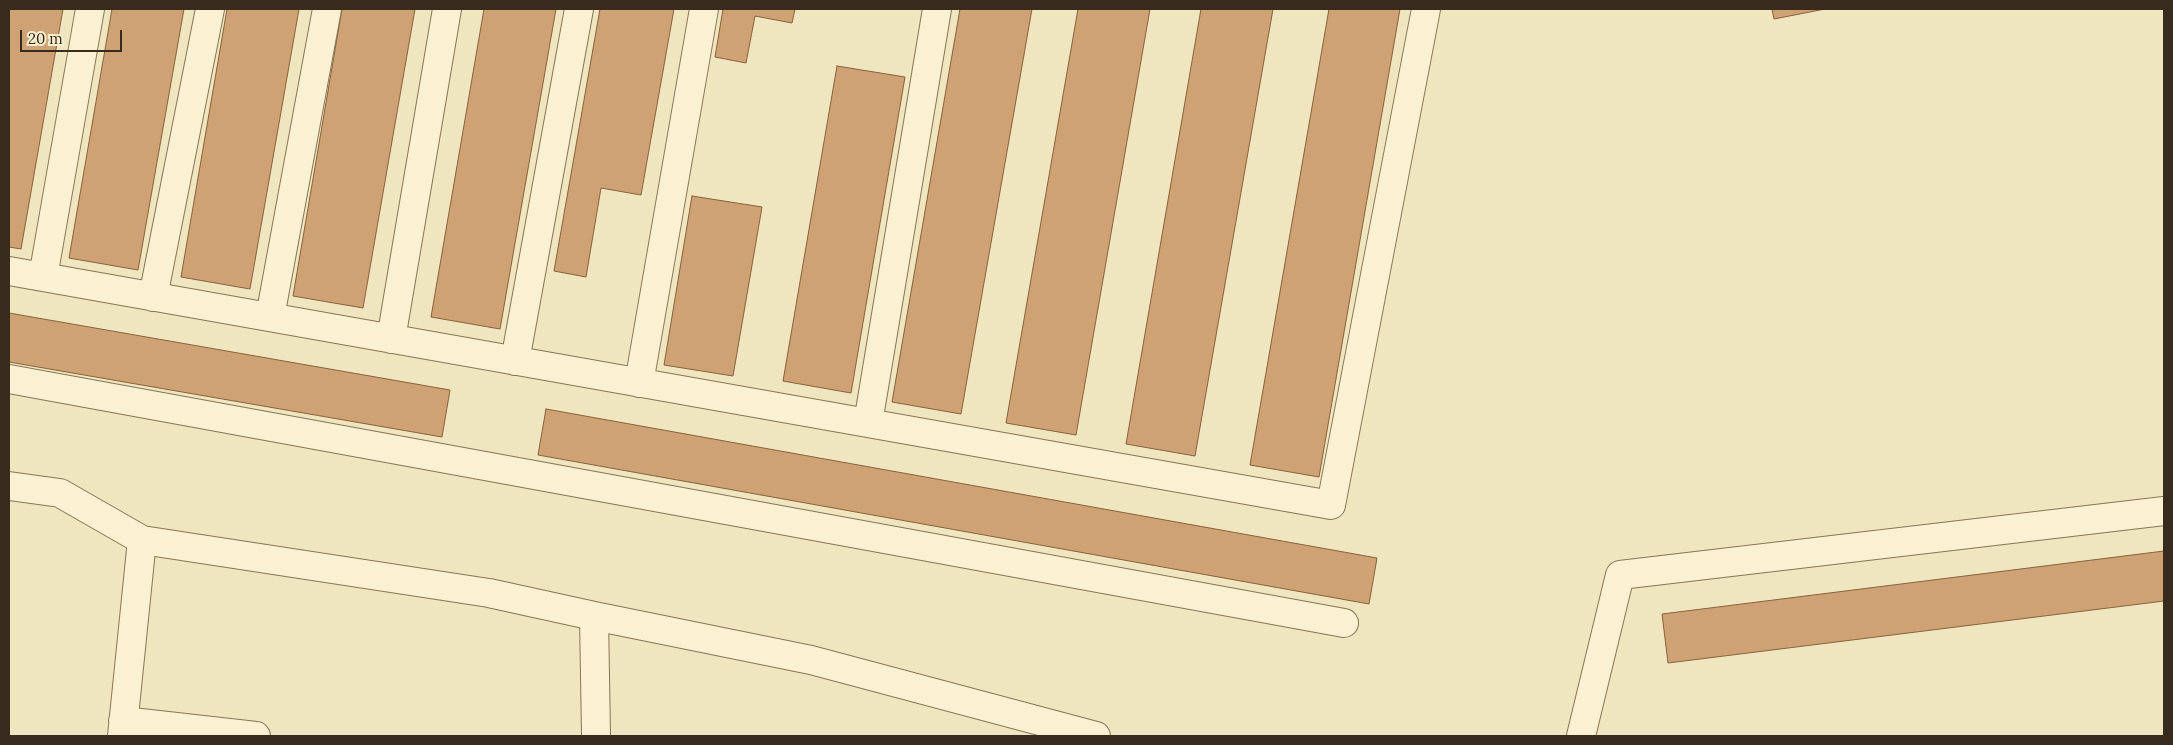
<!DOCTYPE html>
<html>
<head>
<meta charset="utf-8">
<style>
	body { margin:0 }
	#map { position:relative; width:2173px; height:745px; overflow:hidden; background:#efe5bf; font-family:Lora,serif }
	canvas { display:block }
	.frame { position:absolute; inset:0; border:10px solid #362b1c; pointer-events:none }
	.scale { position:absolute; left:20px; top:30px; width:102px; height:22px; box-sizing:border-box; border:2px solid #362b1c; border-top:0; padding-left:6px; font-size:15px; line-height:18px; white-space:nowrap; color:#362b1c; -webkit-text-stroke:4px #f6eece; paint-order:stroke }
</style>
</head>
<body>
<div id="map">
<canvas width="2173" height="745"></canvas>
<div class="frame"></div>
<div class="scale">20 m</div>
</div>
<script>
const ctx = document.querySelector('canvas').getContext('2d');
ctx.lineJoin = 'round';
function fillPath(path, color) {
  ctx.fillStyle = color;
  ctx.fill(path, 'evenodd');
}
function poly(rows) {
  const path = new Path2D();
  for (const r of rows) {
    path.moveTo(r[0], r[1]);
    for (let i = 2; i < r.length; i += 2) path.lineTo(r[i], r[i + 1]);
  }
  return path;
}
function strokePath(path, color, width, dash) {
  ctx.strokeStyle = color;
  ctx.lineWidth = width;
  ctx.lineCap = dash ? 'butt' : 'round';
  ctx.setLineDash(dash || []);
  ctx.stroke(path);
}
const building = poly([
	[9,9,63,9,21,249,9,247,9,9],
	[112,9,184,9,138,270,69,258,112,9],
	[227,9,299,9,250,289,181,277,227,9],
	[342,9,415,9,363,308,293,296,342,9],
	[484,9,556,9,500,329,431,317,484,9],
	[600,9,674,9,641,195,601,188,586,277,554,271,600,9],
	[723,9,795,9,792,23,755,16,746,63,715,57,723,9],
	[960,9,1032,9,961,414,892,402,960,9],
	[1078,9,1150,9,1076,435,1006,423,1078,9],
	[1201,9,1273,9,1195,456,1126,444,1201,9],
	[1329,9,1400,9,1319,477,1250,465,1329,9],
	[1772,9,1825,9,1774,19,1772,9],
	[837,66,905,77,851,393,783,381,837,66],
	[692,196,762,207,733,376,664,365,692,196],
	[9,313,450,390,442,437,9,362,9,313],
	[546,409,1377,558,1369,604,538,455,546,409],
	[2164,551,2164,601,1668,663,1662,614,2164,551]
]);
fillPath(building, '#cea274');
strokePath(building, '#87613c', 1);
const minor = poly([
	[9,271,1331,505,1426,9],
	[43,277,90,9],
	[153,297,210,9],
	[270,317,327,9],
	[391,339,447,9],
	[515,361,579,9],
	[9,379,1344,623],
	[639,383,704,9],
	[868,423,937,9],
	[9,486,60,493,142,540,122,736],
	[142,540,489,593,594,616,596,736],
	[594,616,811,660,1096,736],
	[123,721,256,736],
	[1581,736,1620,575,2164,511]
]);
strokePath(minor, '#877657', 30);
strokePath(minor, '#f9f1d2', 28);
</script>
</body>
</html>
